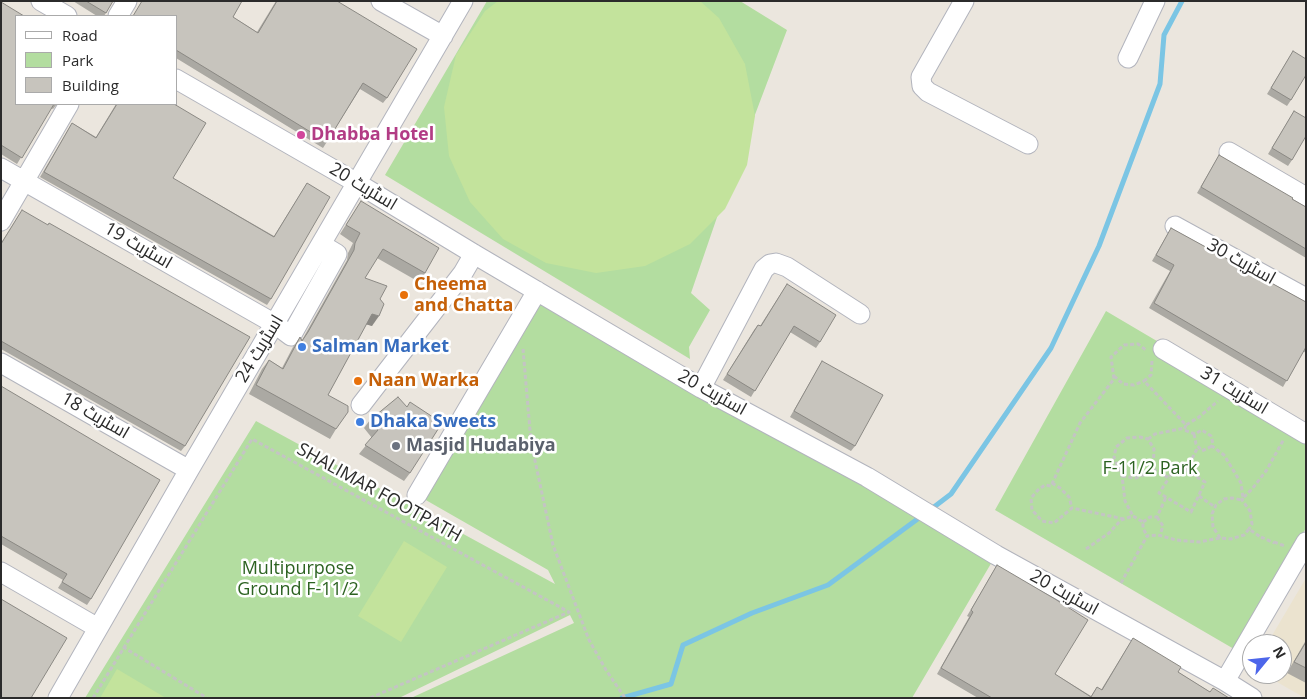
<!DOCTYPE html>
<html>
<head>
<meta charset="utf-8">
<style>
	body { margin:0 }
	#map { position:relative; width:1307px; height:699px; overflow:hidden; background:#ebe6de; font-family:"Open Sans",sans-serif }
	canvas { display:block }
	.frame { position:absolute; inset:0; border:2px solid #2b2b2b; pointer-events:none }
	.legend { position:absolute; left:15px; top:15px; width:162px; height:90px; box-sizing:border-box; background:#fff; border:1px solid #aaa; margin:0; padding:6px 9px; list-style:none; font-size:15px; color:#2b2b2b }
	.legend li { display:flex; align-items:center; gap:10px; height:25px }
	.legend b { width:25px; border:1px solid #aaa }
	.north { position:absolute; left:1242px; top:634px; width:50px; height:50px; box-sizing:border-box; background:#fff; border:1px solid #aaa; border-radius:50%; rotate:62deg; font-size:14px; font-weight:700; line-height:20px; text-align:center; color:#2b2b2b }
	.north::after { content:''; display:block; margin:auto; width:18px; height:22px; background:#4d66ea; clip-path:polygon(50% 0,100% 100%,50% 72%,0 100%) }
</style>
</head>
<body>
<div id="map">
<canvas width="1307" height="699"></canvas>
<div class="frame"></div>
<ul class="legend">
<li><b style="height:6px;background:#fff"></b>Road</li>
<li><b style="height:14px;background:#b3dda0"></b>Park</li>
<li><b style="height:14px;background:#c7c4bd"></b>Building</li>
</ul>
<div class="north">N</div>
</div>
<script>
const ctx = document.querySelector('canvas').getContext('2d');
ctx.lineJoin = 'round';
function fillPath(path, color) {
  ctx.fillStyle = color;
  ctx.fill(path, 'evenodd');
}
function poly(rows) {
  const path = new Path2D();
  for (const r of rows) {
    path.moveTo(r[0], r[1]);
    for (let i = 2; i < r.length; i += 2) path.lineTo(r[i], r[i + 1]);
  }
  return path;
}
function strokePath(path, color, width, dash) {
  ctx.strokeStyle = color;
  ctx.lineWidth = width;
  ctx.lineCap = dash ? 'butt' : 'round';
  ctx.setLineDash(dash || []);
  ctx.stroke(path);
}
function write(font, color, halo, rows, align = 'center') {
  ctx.font = font + ' "Open Sans",Cairo,sans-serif';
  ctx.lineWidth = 5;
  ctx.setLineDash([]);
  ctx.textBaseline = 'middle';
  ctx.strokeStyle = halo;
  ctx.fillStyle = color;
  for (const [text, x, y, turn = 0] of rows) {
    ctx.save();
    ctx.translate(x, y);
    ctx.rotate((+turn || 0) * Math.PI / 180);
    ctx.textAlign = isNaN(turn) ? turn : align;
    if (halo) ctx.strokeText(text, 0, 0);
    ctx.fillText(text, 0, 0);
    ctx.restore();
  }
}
fillPath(poly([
	[1306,578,1306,698,1305,698,1263,674,1282,674,1282,644,1267,644]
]), '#ebe3cf');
fillPath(poly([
	[487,1,740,1,787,30,725,194,691,293,710,310,689,347,690,359,385,175],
	[537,291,996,555,912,698,411,698,574,623,570,615,399,698,85,698,256,421,555,584,548,570,417,495],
	[1106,311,1306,429,1306,528,1234,649,995,510]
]), '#b3dda0');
fillPath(poly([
	[498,1,700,1,719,18,745,64,755,116,747,165,725,209,690,244,645,266,596,273,546,263,503,239,470,202,449,156,444,107,456,55,485,11],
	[404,541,447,567,401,642,358,616],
	[117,669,166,698,100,698]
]), '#c3e39c');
strokePath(poly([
	[930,510,951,494,1051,348,1099,246,1160,84,1164,35,1182,1],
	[622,698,671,684,683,645,752,613,828,585,923,515]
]), '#7bc5e4', 5);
const minor = poly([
	[41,1,67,16],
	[381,1,443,36],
	[964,1,921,77,922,86,928,92,1028,144],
	[118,16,127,1],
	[1128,58,1155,1],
	[176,79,357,183,474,254,701,388,867,477,996,555,1225,681,1252,698],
	[1229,152,1306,197],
	[1,168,275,324,291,336,337,254,322,245],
	[1,221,69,104],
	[1175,226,1306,298],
	[1163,349,1306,434],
	[1,363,189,470],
	[701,388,764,269,770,264,776,263,787,267,860,314],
	[361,405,463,273,474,254],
	[417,495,537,291],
	[1,572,98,628],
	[1225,681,1306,542],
	[58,698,189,470,463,1]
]);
strokePath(minor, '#b2b4bd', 21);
strokePath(poly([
	[523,349,531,442,553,545,589,640,606,670,625,698],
	[1152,361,1151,375,1144,381,1186,425,1199,417,1218,401],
	[1114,376,1123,384,1134,385,1144,381],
	[1186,425,1184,430,1195,434,1202,430,1211,436,1213,444,1212,446,1224,455,1241,483,1243,498,1252,489,1266,471,1284,439],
	[1194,434,1196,444,1202,451,1212,446],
	[1148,439,1155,434,1185,428],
	[1153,469,1169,478,1176,464,1205,482,1191,512,1159,493,1169,478],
	[1186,470,1198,447],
	[1122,476,1136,478,1153,471,1154,449,1148,439,1140,437,1127,438,1116,447,1114,458,1122,476,1125,501,1133,516],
	[1052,483,1060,488,1069,497,1072,508],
	[1199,496,1215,507],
	[1243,498,1242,500,1250,511,1252,524,1249,529],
	[1157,517,1163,526,1160,535],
	[1124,519,1072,508,1054,523,1042,521,1032,510,1031,498,1038,490,1045,485,1051,486,1080,423,1114,379,1111,357,1124,345,1138,344,1146,350],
	[1143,522,1150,517,1157,517,1166,497],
	[1261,537,1274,543],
	[1220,538,1213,527,1212,514,1216,505,1224,499,1232,498,1242,500],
	[1274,542,1285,546],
	[1086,549,1109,533,1121,520,1133,516,1143,522,1143,528,1147,536],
	[1121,583,1147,536,1158,535,1176,540,1199,542,1220,538,1231,539,1244,535,1249,529,1262,538],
	[123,647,207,698],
	[93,698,252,439,569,612,370,698]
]), '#c4c4c4', 3, [4, 2.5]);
strokePath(minor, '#fff', 19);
fillPath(poly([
	[73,1,113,1,104,16,97,16],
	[142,1,242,1,233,17,257,32,276,1,337,1,387,98,383,103,360,89,323,148,176,58,176,16,133,16],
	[1,2,16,104,57,104,53,109,51,108,17,164,1,154],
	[1293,51,1291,100,1287,106,1267,94],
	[116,104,174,104,173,178,274,236,307,183,271,299,267,305,40,177,72,123,96,137],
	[1294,111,1292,160,1288,166,1268,154],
	[1219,155,1306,207,1306,258,1197,193],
	[361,201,425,273,419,282,377,258,365,278,380,299,372,326,366,324,328,395,336,429,330,439,249,394,262,369,269,360,282,368,293,347,300,337,302,340,347,260,348,253,353,243,340,234],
	[22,210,185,446,181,451,1,349,1,243],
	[1171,228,1306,302,1306,353,1303,351,1283,387,1149,308,1170,271,1152,261],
	[787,284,820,342,816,348,790,332,751,397,723,380,754,330,758,325,760,326],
	[822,361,855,446,851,451,790,417],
	[1,386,91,599,87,605,58,588,63,580,1,544],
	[398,397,410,473,404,481,359,454,372,438,364,428,370,420],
	[997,565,1055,674,1091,696,1097,687,1101,690,1133,638,1178,672,1210,692,1229,698,978,698,937,674,969,617,967,616],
	[1306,640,1306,683,1287,673]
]), '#aba9a3');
fillPath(poly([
	[372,314,379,316,372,326,365,324]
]), '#8b8984');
const building = poly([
	[86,1,113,1,106,13,86,1],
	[142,1,242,1,233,17,258,33,277,1,337,1,417,49,387,98,363,83,327,142,176,50,176,16,133,16,142,1],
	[1,2,24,16,16,16,16,104,54,104,22,158,1,145,1,2],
	[1293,51,1306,59,1306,75,1291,100,1271,88,1293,51],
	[117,104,174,104,206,123,173,178,274,237,307,183,330,197,271,299,44,172,72,123,96,138,117,104],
	[1294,111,1306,118,1306,136,1292,160,1272,148,1294,111],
	[1219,155,1293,198,1292,199,1306,207,1306,249,1201,187,1219,155],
	[361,201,439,248,425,273,383,249,365,278,387,286,380,299,384,304,379,316,372,314,328,395,348,406,348,412,336,429,256,385,269,360,283,369,300,337,302,341,308,332,354,250,355,243,360,233,346,225,361,201],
	[22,210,48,225,49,223,250,337,185,446,1,341,1,244,22,210],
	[1171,228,1306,302,1306,347,1287,381,1154,303,1174,265,1156,255,1171,228],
	[787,284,836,315,820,342,794,326,755,391,727,374,758,325,761,326,787,284],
	[822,361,883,395,855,446,794,411,822,361],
	[1,386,160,480,91,599,62,582,67,574,1,536,1,386],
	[398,397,407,407,410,402,442,423,410,473,365,445,378,430,370,420,398,397],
	[997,565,1055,599,1088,620,1055,674,1091,697,1097,687,1102,690,1133,638,1181,667,1178,672,1210,692,1213,688,1229,698,992,698,941,668,973,612,971,610,997,565],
	[1,599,67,638,31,698,1,698,1,599],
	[1306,642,1306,668,1294,662,1306,642]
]);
fillPath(building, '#c7c4bd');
strokePath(building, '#8b8984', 1);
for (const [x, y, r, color] of [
	[301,135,5,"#d1479c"],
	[404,295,5,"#e8710a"],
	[302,347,5,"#3f7fe0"],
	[358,381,5,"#e8710a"],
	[360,422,5,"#3f7fe0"],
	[396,446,5,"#6b7280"]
]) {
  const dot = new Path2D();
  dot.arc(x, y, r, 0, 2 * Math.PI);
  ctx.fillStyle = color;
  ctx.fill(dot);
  strokePath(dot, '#fff', 2);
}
write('bold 18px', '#b23c85', '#fff', [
	["Dhabba Hotel",311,135]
], 'left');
write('18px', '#2b2b2b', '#fff', [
	["اسٹریٹ 20",363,187,31],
	["اسٹریٹ 19",138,246,30],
	["اسٹریٹ 30",1241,262,29],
	["اسٹریٹ 24",260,349,-59],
	["اسٹریٹ 31",1234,391,31],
	["اسٹریٹ 20",712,393,29],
	["اسٹریٹ 18",95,416,30],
	["SHALIMAR FOOTPATH",379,493,29],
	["اسٹریٹ 20",1064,593,29]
]);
write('bold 18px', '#c56008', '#fff', [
	["Cheema",414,285],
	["and Chatta",414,306],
	["Naan Warka",368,381]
], 'left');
write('bold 18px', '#366cbe', '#fff', [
	["Salman Market",312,347],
	["Dhaka Sweets",370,422]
], 'left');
write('bold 18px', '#5b616d', '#fff', [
	["Masjid Hudabiya",406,446]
], 'left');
write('18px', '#2c6221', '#fff', [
	["F-11/2 Park",1150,469],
	["Multipurpose",298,569],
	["Ground F-11/2",298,590]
]);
</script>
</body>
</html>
